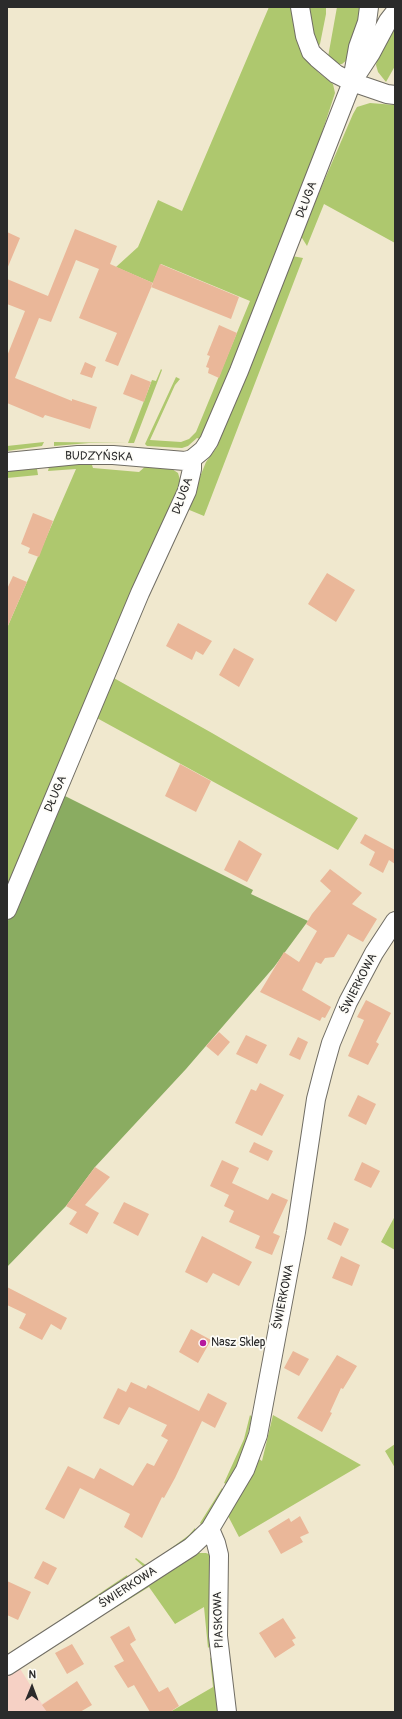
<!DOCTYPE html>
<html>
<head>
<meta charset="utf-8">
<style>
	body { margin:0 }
	#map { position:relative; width:402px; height:1719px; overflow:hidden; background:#f0e8ce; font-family:Pangolin,sans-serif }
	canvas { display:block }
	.frame { position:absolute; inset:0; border:8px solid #2b2b2b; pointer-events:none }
	.north { position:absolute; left:12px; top:1667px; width:40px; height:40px; -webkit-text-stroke:3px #fdfcf7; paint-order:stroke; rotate:1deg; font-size:11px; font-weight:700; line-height:16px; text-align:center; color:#2b2b2b }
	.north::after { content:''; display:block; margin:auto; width:14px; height:18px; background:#2b2b2b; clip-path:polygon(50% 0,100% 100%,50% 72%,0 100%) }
</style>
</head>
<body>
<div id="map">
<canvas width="402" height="1719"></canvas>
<div class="frame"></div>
<div class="north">N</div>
</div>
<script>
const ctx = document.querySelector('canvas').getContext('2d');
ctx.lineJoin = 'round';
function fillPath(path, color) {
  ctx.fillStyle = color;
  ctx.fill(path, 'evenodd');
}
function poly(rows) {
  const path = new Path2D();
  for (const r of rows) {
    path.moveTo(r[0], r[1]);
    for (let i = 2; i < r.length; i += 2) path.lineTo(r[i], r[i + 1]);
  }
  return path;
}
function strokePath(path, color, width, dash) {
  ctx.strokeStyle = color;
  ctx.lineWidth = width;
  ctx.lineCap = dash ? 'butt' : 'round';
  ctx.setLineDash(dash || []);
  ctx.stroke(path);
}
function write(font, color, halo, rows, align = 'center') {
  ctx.font = font + ' Pangolin,sans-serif';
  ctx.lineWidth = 3.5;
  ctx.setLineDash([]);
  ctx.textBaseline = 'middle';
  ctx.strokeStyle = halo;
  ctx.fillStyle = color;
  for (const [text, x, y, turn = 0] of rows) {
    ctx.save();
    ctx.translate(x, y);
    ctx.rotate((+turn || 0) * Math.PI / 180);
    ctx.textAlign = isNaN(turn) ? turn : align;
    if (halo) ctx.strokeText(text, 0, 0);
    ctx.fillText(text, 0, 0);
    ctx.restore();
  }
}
fillPath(poly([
	[19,1667,42,1704,58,1694,69,1712,7,1712,7,1675]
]), '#f6d1c5');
fillPath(poly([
	[269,7,294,7,308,59,318,72,333,84,335,93,315,154,249,327,200,439,197,438,188,446,182,448,147,446,145,444,176,377,180,379,175,385,150,440,181,442,189,439,196,432,250,301,161,264,153,283,116,267,138,247,158,200,182,211],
	[307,7,326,7,326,14,320,44,318,47,314,41],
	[337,7,364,7,347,60,342,64,335,64,328,57],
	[395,21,395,66,386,82,378,72,376,65,377,59],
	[370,103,395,105,395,243,324,204,307,246,302,238,302,232,353,114,357,107],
	[292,256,303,258,204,516,187,509,206,462,217,447],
	[161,369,162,370,134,443,89,443,54,446,54,442,128,443,152,380,156,381],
	[44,442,42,446,7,451,7,446],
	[87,461,92,465,93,468,139,472,147,465,172,469,178,473,181,483,7,896,7,628,76,469,48,471,50,463],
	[32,465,37,469,38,475,7,478,7,469],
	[112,677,212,733,358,818,338,850,95,717],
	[395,1216,395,1250,381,1242],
	[250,1415,252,1417,243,1453,230,1483,226,1484,224,1483,244,1439],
	[273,1415,361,1465,239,1537,227,1514,256,1457,262,1461],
	[395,1444,395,1468,385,1451],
	[222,1488,224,1491,203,1526,200,1523],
	[195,1528,196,1532,145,1568,135,1559,136,1558,147,1566,189,1535],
	[193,1553,206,1553,211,1555,210,1646,208,1648,204,1607,175,1624,149,1587,110,1611,109,1609],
	[127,1575,128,1578,69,1618,66,1616],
	[212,1657,222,1712,170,1712,213,1687,210,1658]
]), '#aec86e');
fillPath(poly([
	[61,794,253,890,251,894,308,921,274,967,186,1069,95,1167,66,1206,7,1267,7,923]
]), '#8aac61');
fillPath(poly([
	[75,229,117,246,110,264,153,283,118,366,105,361,117,333,79,318,99,269,76,260,51,322,39,318,15,378,72,401,72,399,97,407,90,429,45,415,43,418,7,403,7,356,25,311,7,304,7,279,48,296],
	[7,232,20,238,7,269],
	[160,264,239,297,231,319,151,287],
	[219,325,237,333,219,378,208,373,209,368,206,367,210,356,207,355],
	[85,362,96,367,92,378,80,374],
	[131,374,151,382,144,402,123,394],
	[33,513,53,521,39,557,28,553,30,548,21,544],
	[327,573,355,590,336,622,308,604],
	[13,576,27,582,7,628,7,589],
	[178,623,212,641,203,655,196,651,192,660,166,646],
	[234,648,254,659,239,687,219,675],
	[180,764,211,781,196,812,165,796],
	[365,834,395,850,395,864,389,860,383,873,369,865,375,852,360,843],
	[239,840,262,854,247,882,224,870],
	[330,869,362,893,352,904,377,919,363,942,348,934,334,957,325,958,321,964,316,962,302,990,331,1007,325,1018,322,1017,320,1021,260,992,284,952,299,962,317,931,306,924,312,914,331,891,320,881],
	[366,1000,391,1013,376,1042,379,1044,368,1065,348,1056,364,1020,357,1017],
	[219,1032,230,1042,218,1056,206,1046],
	[246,1035,267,1045,257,1064,236,1054],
	[298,1037,308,1042,300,1060,289,1055],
	[260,1083,284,1095,262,1136,235,1123,251,1089,256,1091],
	[358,1095,376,1104,366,1125,348,1116],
	[254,1142,273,1151,268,1161,249,1152],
	[222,1160,239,1168,232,1183,268,1200,272,1193,288,1200,273,1233,280,1236,272,1255,255,1248,260,1236,229,1222,234,1211,224,1206,229,1195,210,1186],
	[362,1162,380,1171,371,1188,354,1180],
	[95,1167,110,1177,85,1205,99,1213,87,1234,69,1224,77,1212,66,1206],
	[124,1202,149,1214,138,1236,113,1223],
	[334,1222,349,1229,341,1246,327,1239],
	[202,1236,252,1262,239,1286,213,1273,207,1283,185,1272],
	[341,1256,360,1265,352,1286,332,1278],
	[7,1287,67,1318,61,1330,51,1324,42,1340,19,1328,26,1314,7,1305],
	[191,1329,211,1340,198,1363,179,1352],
	[293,1351,309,1359,299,1376,284,1368],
	[337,1355,357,1366,343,1389,341,1388,330,1412,332,1413,322,1432,297,1418],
	[131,1382,146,1389,148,1385,199,1411,208,1393,227,1403,215,1428,202,1421,175,1478,164,1498,162,1497,142,1538,124,1527,130,1514,80,1488,64,1519,45,1509,68,1466,94,1479,100,1468,133,1486,147,1463,154,1466,168,1440,161,1436,167,1425,129,1407,119,1425,103,1418,118,1388,126,1392],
	[300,1516,309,1533,300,1537,303,1542,281,1554,268,1531,289,1518,291,1522],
	[43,1561,57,1568,48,1585,34,1578],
	[7,1581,31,1592,18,1620,7,1615],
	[283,1618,296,1638,292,1640,295,1645,275,1658,259,1633],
	[129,1626,136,1640,130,1644,159,1692,168,1687,179,1706,170,1712,150,1712,134,1685,128,1688,114,1666,124,1661,110,1637],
	[72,1644,84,1664,67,1674,55,1653],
	[77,1681,92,1705,80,1712,47,1712,42,1705]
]), '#eab799');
const minor = poly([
	[300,7,305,36,311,52,317,58,336,74,352,82,387,94,395,95],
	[353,75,358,47,367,22,369,7],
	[7,462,78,455,113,455,185,461,192,459,203,450,209,441,239,371,352,82,371,53,388,21,395,12],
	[7,910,140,593,187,491,192,469,192,459],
	[210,1529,216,1543,219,1555,218,1636,227,1712],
	[7,1666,191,1547,210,1529,245,1470,258,1435,296,1232,316,1099,324,1068,331,1043,348,1002,374,953,395,921]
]);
strokePath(minor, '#706d64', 20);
strokePath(minor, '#fff', 18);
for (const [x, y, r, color] of [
	[203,1343,4,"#b5179e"]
]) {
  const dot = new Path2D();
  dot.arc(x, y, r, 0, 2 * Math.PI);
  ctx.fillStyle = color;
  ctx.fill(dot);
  strokePath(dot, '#fdfcf7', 1.5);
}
write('12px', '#2b2b2b', '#fdfcf7', [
	["DŁUGA",307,200,-69],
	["BUDZYŃSKA",99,457,1],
	["DŁUGA",183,496,-70],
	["DŁUGA",56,794,-67],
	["ŚWIERKOWA",359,984,-63],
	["ŚWIERKOWA",284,1297,-79],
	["ŚWIERKOWA",128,1588,-33],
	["PIASKOWA",219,1620,-92]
]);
write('12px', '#2b2b2b', '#fdfcf7', [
	["Nasz Sklep",211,1343]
], 'left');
</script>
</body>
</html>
